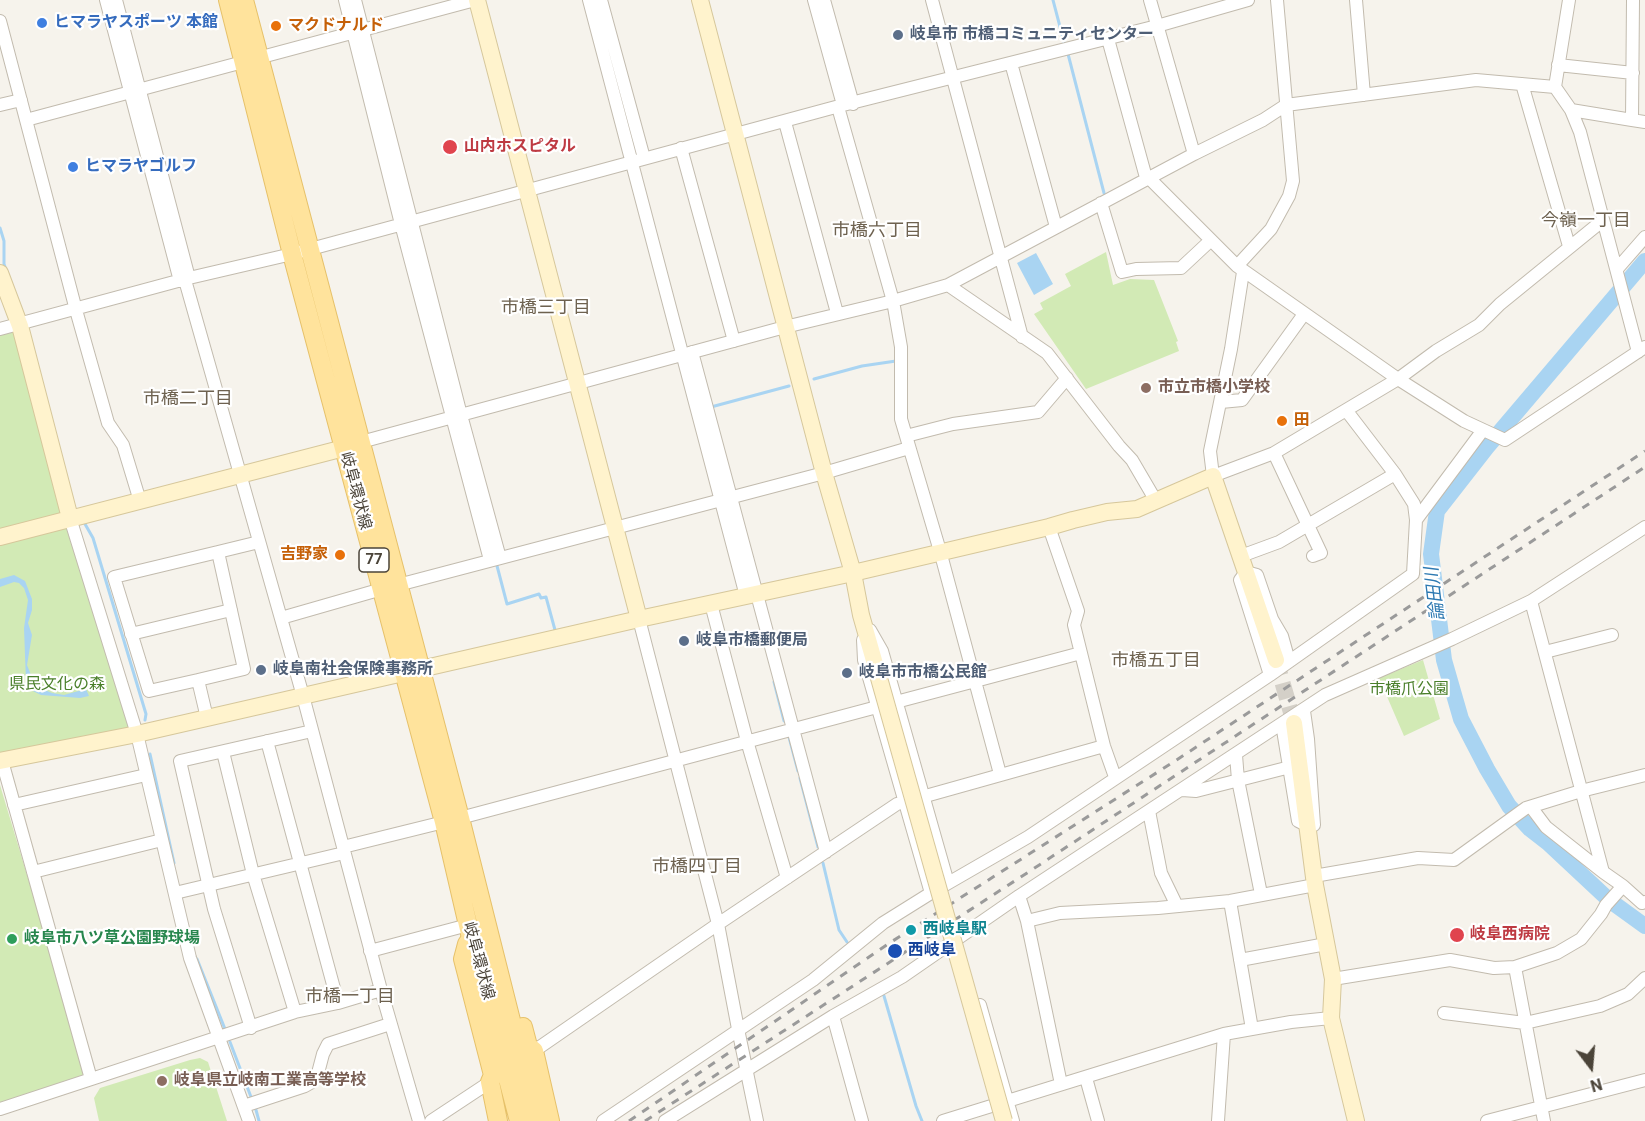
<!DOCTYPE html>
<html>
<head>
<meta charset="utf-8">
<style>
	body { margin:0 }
	#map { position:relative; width:1645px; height:1121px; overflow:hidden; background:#f6f3ec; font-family:Roboto,sans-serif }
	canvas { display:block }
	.north { position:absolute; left:1561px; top:1037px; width:60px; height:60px; -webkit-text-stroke:4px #fff; paint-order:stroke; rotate:164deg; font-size:16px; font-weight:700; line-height:24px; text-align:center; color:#4b4439 }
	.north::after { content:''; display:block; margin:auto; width:21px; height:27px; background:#4b4439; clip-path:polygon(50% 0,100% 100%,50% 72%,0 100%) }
</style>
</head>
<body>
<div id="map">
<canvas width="1645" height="1121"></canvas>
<div class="north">N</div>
</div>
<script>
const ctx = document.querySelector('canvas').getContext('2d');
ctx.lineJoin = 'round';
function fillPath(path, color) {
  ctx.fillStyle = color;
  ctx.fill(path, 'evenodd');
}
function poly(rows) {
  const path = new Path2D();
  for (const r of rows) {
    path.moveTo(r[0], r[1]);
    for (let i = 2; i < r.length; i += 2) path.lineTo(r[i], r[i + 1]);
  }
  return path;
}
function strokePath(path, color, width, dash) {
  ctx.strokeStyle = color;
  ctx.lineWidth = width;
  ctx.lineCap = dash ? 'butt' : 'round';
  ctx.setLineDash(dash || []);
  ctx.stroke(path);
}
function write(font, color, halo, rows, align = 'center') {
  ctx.font = font + ' Roboto,"Noto Sans JP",sans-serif';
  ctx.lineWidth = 4.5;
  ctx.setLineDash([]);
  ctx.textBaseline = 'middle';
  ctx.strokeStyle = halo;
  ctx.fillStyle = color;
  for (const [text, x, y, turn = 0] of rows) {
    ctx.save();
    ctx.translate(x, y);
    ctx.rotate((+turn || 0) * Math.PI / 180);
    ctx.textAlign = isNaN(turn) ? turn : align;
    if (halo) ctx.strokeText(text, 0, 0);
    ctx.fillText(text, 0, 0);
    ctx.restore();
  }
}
fillPath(poly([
	[1106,252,1113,285,1130,279,1154,280,1178,341,1176,342,1179,351,1086,389,1034,314,1043,309,1040,303,1071,286,1065,274],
	[16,332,131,731,0,756,0,335],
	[1423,660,1440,719,1404,736,1379,678],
	[0,785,88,1078,0,1106],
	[200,1058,208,1062,227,1121,99,1121,94,1098,100,1088,190,1060]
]), '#d2eab5');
fillPath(poly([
	[1036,253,1053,284,1034,295,1017,263],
	[14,575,25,581,32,599,32,610,28,623,32,635,27,665,31,675,40,688,52,693,64,695,86,689,89,696,80,698,41,695,33,691,26,682,24,628,28,600,24,588,19,583,14,582,0,587,0,579]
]), '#a9d4f2');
strokePath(poly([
	[1053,0,1064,42],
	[1068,54,1104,193],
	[0,228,4,241,4,264,6,270],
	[814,379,862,366,896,361],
	[711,407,789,386],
	[85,524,93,538,146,714,145,720],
	[496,562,507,604,539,594,541,598,546,597,555,630],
	[774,682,784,721],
	[789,737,798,771],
	[150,754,174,863],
	[800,778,818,847],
	[823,863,839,930,847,942],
	[197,959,225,1029],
	[884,996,916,1106,922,1121],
	[230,1042,251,1097],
	[256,1110,259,1121]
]), '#a9d4f2', 3);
strokePath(poly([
	[1645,261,1487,447,1437,511,1431,554,1444,660,1461,719,1487,769,1509,806,1530,829,1548,843,1609,900,1645,926]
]), '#a9d4f2', 16);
strokePath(poly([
	[1276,660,1294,723]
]), '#d4d0c8', 16, [16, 8]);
const street = poly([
	[106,0,180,281],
	[116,0,189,278],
	[345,0,401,224,490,560],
	[355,0,461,415,500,558],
	[589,0,746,596],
	[601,0,644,158],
	[814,0,843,105],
	[824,0,853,104],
	[932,0,1022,337],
	[1150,0,1194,154],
	[1277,0,1293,181,1289,196,1271,229,1237,266,1398,379,1464,421,1505,440,1645,347],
	[1356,0,1364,95],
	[1569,0,1555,87,1571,110,1580,132,1638,352],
	[0,21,76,310,108,423,123,445,140,501],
	[1108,39,1145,174,1237,266],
	[1011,63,1056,227],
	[1558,65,1633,73],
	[1522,84,1569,246],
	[0,105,21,100],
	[838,107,893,301,901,347,901,419,940,551,1000,774],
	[1571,110,1632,120,1633,0],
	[26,120,475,0],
	[1632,120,1645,122],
	[785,122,837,313],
	[681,148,734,341],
	[1101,203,1122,272,1136,269,1181,268,1211,240],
	[1617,269,1645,237],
	[1243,272,1231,349,1210,451,1213,476,1274,453,1398,379,1436,351,1479,325,1500,304,1602,221],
	[185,280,303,696,381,990,419,1121],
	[948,285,1047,353,1119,446,1132,460,1156,501],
	[0,329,189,278,292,254,843,105,1157,26,1248,0],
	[692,352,826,852],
	[1221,402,1242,400,1304,314],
	[906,436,953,424,1038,412,1067,378],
	[361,442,785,327,893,301,948,285,1194,154,1263,120,1286,105,1476,80,1555,87],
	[1274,453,1321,553,1313,556],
	[70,518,137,734,190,958,249,1121],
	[1416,520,1483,430],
	[1049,527,1078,611,1074,625,1104,746,1115,777],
	[218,552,259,542],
	[1241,556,1279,542,1395,474],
	[398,585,824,473,909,448],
	[1531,601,1603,872,1623,886],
	[711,604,747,741,787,878],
	[281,618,382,589],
	[639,619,718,924,738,1029,757,1121],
	[870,630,882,651,948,883],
	[131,634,231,610],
	[863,640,864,660,931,893],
	[1545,652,1612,635],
	[1270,675,1240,580,1246,572,1257,575,1272,619,1282,636,1289,661],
	[198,680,244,669,218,552,114,577,149,691,198,680,207,718],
	[896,702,1081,653],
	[1282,724,1298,821,1306,825,1314,825,1308,739,1304,711],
	[267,741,338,1003],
	[223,752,253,874,295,1012],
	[1236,755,1238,780,1261,894],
	[2,761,91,1079],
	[1182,790,1196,791,1290,767],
	[14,805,146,775],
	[1531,807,1546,827,1603,872],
	[1149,811,1161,873,1177,906],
	[460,818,877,707],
	[343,847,444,822],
	[33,872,162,840],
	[1314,876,1418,858,1454,860,1526,808,1581,791,1645,775],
	[175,893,344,853],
	[1019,896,1027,921,1060,913,1158,908,1230,901,1315,885],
	[1230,901,1252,1029],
	[1027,921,1061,1084],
	[370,951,468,925],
	[1240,960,1326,944],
	[1515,967,1544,1121],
	[1333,979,1450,960,1494,968,1515,967,1557,953,1581,939,1601,914,1606,905,1623,886,1642,903,1645,902],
	[980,1005,1013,1121],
	[1444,1013,1525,1023,1600,1006,1628,994,1645,978],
	[833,1016,862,1121],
	[251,1028,214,909,180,761,312,731],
	[534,1051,718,924,897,804,1104,746],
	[1086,1078,1098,1121],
	[244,1106,305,1086,312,1082,318,1073,323,1054,328,1044,390,1024],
	[0,1109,295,1012,338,1003,381,990],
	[431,1121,490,1082],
	[603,1121,813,980,883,923,931,893,1028,837,1270,675,1413,574,1416,520,1414,504,1395,474,1346,410],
	[665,1121,833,1016,902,977,1019,896,1325,695,1452,639,1531,601,1645,527],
	[943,1121,1224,1034,1291,1022,1331,1018],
	[1218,1121,1224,1034],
	[1487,1121,1645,1080]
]);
const secondary = poly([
	[477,0,639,619],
	[700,0,824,473,853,573,861,615,877,671],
	[0,273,20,326,70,518],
	[0,537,344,448],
	[1294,723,1315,885,1333,979,1331,1018,1356,1121],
	[0,761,137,734,639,619,853,573,1049,527,1073,520,1107,512,1137,509,1213,476,1276,660]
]);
const primary = poly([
	[228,0,292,254,444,822,471,938,519,1121],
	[244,0,460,818,526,1080,535,1121],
	[471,938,467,944,463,959,493,1075,490,1082,498,1121],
	[523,1027,528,1046,534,1051,550,1121]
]);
strokePath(street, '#c2bbae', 14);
strokePath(secondary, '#d6c79b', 18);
strokePath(primary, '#e6c16a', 20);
strokePath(street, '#fff', 12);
strokePath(secondary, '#fff3cd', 16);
strokePath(primary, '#ffe39c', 18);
strokePath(poly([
	[629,1121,888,944,1175,761,1645,451],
	[645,1121,1030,871,1645,467]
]), '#9a9a9a', 3, [8, 8]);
const secondaryBridge = poly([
	[877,671,1004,1121]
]);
strokePath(secondaryBridge, '#d6c79b', 18, []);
strokePath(secondaryBridge, '#fff3cd', 16);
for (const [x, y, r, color] of [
	[42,23,6,"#3f7fe0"],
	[276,26,6,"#e8710a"],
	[898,35,6,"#5c6f8a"],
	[450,147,8,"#e0444e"],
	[73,167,6,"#3f7fe0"],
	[1146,388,6,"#8d6e63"],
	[1282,421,6,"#e8710a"],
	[340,555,6,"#e8710a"],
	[684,641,6,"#5c6f8a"],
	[261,670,6,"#5c6f8a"],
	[847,673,6,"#5c6f8a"],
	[911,930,6,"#0f9aa8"],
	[1457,935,8,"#e0444e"],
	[12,939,6,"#2e9e5b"],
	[895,951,8,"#1a4fb4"],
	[162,1081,6,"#8d6e63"]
]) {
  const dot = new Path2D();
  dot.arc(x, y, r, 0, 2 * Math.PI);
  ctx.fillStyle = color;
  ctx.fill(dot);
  strokePath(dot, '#fff', 2);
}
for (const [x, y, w] of [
	[374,560,30]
]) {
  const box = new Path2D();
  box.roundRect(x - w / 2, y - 12, w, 24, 4.5);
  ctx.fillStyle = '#fff';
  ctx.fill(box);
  strokePath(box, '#4b4439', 1.5);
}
write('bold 15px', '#4b4439', null, [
	["77",374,560]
]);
write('bold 16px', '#366cbe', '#fff', [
	["ヒマラヤスポーツ 本館",54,23],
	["ヒマラヤゴルフ",85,167]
], 'left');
write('bold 16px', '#c56008', '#fff', [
	["マクドナルド",288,26],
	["田",1294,421],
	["吉野家",328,555,"right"]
], 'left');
write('bold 16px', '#4e5e75', '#fff', [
	["岐阜市 市橋コミュニティセンター",910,35],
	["岐阜市橋郵便局",696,641],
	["岐阜南社会保険事務所",273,670],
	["岐阜市市橋公民館",859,673]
], 'left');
write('bold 16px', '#be3a42', '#fff', [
	["山内ホスピタル",464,147],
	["岐阜西病院",1470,935]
], 'left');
write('bold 16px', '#785e54', '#fff', [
	["市立市橋小学校",1158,388],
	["岐阜県立岐南工業高等学校",174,1081]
], 'left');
write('16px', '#4b4439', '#fff', [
	["岐阜環状線",355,491,75],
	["岐阜環状線",478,961,75]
]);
write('16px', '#4a7f2a', '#fff', [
	["県民文化の森",57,685],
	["市橋爪公園",1409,690]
]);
write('bold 16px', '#0d838f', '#fff', [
	["西岐阜駅",923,930]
], 'left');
write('bold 16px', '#27864d', '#fff', [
	["岐阜市八ツ草公園野球場",24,939]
], 'left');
write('bold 16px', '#164399', '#fff', [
	["西岐阜",908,951]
], 'left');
write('18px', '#6e6250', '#fff', [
	["今嶺一丁目",1586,221],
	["市橋六丁目",877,231],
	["市橋三丁目",546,308],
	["市橋二丁目",188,399],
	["市橋五丁目",1156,661],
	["市橋四丁目",697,867],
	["市橋一丁目",350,997]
]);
write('italic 18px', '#2e7ab2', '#fff', [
	["論田川",1436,594,-97]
]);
</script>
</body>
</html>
